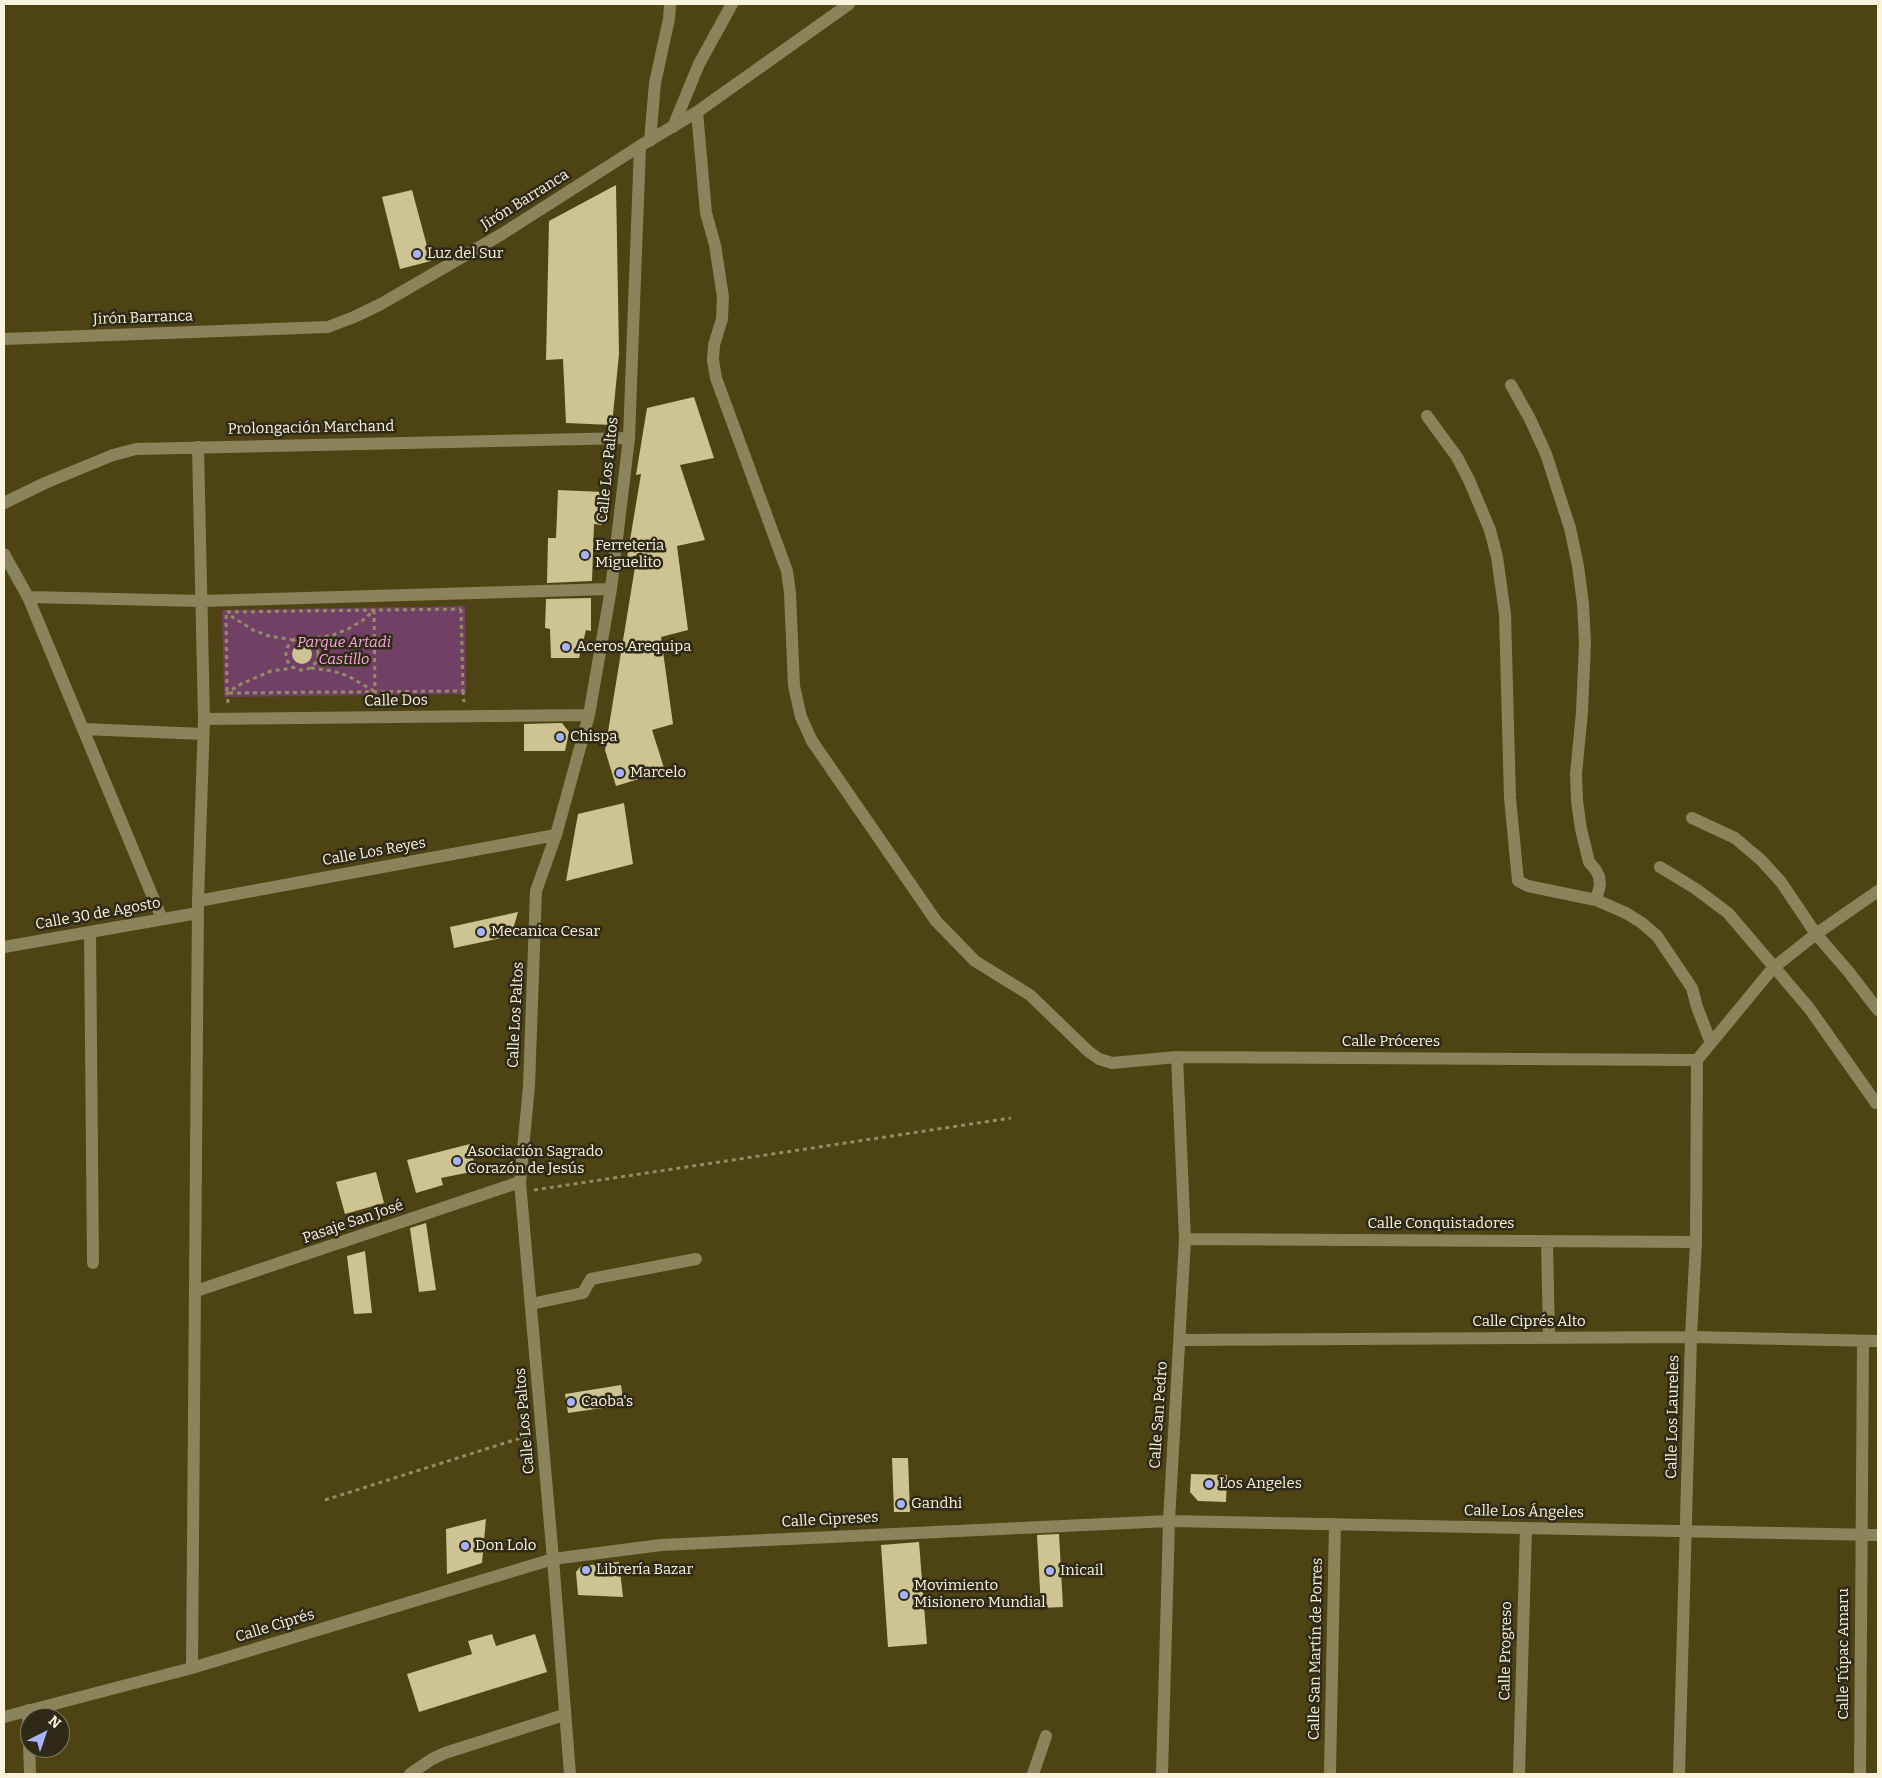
<!DOCTYPE html>
<html>
<head>
<meta charset="utf-8">
<style>
	body { margin:0 }
	#map { position:relative; width:1882px; height:1778px; overflow:hidden; background:#4d4313; font-family:Bitter,serif }
	canvas { display:block }
	.frame { position:absolute; inset:0; border:5px solid #f9f4db; pointer-events:none }
	.north { position:absolute; left:20px; top:1708px; width:50px; height:50px; box-sizing:border-box; background:#2e2a16; border:1px solid #7f7b65; border-radius:50%; rotate:41deg; font-size:14px; font-weight:700; line-height:20px; text-align:center; color:#f9f4db }
	.north::after { content:''; display:block; margin:auto; width:18px; height:22px; background:#a7b1fc; clip-path:polygon(50% 0,100% 100%,50% 72%,0 100%) }
</style>
</head>
<body>
<div id="map">
<canvas width="1882" height="1778"></canvas>
<div class="frame"></div>
<div class="north">N</div>
</div>
<script>
const ctx = document.querySelector('canvas').getContext('2d');
ctx.lineJoin = 'round';
function fillPath(path, color) {
  ctx.fillStyle = color;
  ctx.fill(path, 'evenodd');
}
function poly(rows) {
  const path = new Path2D();
  for (const r of rows) {
    if (r.length === 3) {
      path.moveTo(r[0] + r[2], r[1]);
      path.arc(r[0], r[1], r[2], 0, 2 * Math.PI);
      continue;
    }
    path.moveTo(r[0], r[1]);
    for (let i = 2; i < r.length; i += 2) path.lineTo(r[i], r[i + 1]);
  }
  return path;
}
function strokePath(path, color, width, dash) {
  ctx.strokeStyle = color;
  ctx.lineWidth = width;
  ctx.lineCap = dash ? 'butt' : 'round';
  ctx.setLineDash(dash || []);
  ctx.stroke(path);
}
function write(font, color, halo, rows, align = 'center') {
  ctx.font = font + ' Bitter,serif';
  ctx.lineWidth = 5;
  ctx.setLineDash([]);
  ctx.textBaseline = 'middle';
  ctx.strokeStyle = halo;
  ctx.fillStyle = color;
  for (const [text, x, y, turn = 0] of rows) {
    ctx.save();
    ctx.translate(x, y);
    ctx.rotate((+turn || 0) * Math.PI / 180);
    ctx.textAlign = isNaN(turn) ? turn : align;
    if (halo) ctx.strokeText(text, 0, 0);
    ctx.fillText(text, 0, 0);
    ctx.restore();
  }
}
fillPath(poly([
	[465,606,466,694,224,697,222,610]
]), '#724064');
fillPath(poly([
	[616,185,619,354,612,425,566,423,563,359,546,360,549,221],
	[412,190,431,261,400,269,382,197],
	[694,397,714,458,680,465,705,540,677,546,688,630,661,637,673,724,652,730,665,771,616,786,605,750,637,555,627,558,641,474,636,475,647,408],
	[558,490,603,492,602,525,594,524,592,581,547,583,548,538,556,538],
	[591,598,591,631,586,630,579,658,551,658,550,629,545,628,546,599],
	[302,654,10],
	[562,723,569,732,565,751,524,751,524,724],
	[624,803,633,864,566,881,578,814],
	[518,912,511,936,454,948,450,927],
	[470,1144,476,1171,441,1178,443,1185,416,1193,407,1160],
	[376,1172,384,1203,345,1214,336,1182],
	[426,1223,436,1290,419,1292,410,1228],
	[365,1251,372,1313,354,1314,347,1256],
	[621,1385,624,1405,568,1413,565,1394],
	[892,1458,908,1458,910,1512,894,1512],
	[1191,1474,1227,1475,1226,1502,1198,1501,1190,1492],
	[486,1519,482,1563,447,1574,446,1529],
	[1059,1534,1063,1607,1041,1608,1037,1535],
	[919,1542,927,1644,888,1647,881,1545],
	[619,1562,623,1597,578,1595,576,1572,581,1566],
	[492,1634,496,1646,535,1634,547,1672,419,1712,407,1674,472,1654,468,1641]
]), '#cec492');
strokePath(poly([
	[461,609,463,691,227,693,226,612,461,609],
	[374,610,375,692],
	[231,616,253,630,269,636,294,640],
	[302,654,16],
	[309,639,333,635,348,629,362,621,373,611],
	[311,668,333,671,348,676,374,691],
	[463,691,464,702],
	[228,703,227,693,241,684,271,671,292,668],
	[534,1190,1011,1118],
	[325,1500,527,1436]
]), '#948c66', 3, [4, 4]);
strokePath(poly([
	[697,112,706,213,715,245,723,297,722,319,714,345,713,360,716,378,787,571,790,593,794,686,801,717,812,741,936,921,975,961,1030,995,1088,1051,1099,1059,1112,1063,1177,1057,1697,1060],
	[673,127,699,64,732,4],
	[650,141,655,83,669,19,670,4],
	[4,339,328,327,354,317,381,304,502,234,640,146,697,112,849,4],
	[1511,385,1530,419,1546,454,1570,528,1578,566,1583,604,1585,643,1582,712,1576,774,1577,801,1581,829,1589,862,1595,869,1599,876,1600,885,1596,900],
	[1427,416,1457,457,1469,480,1490,530,1497,557,1505,614,1510,798,1518,881,1528,886,1596,900,1626,913,1642,923,1657,936,1692,988,1697,1007,1711,1043],
	[4,503,45,483,113,455,136,449,629,438],
	[4,554,28,597,162,919],
	[28,597,202,601,611,589],
	[204,719,589,715],
	[83,729,203,734],
	[1692,818,1735,838,1761,860,1781,882,1816,934,1848,971,1878,1010],
	[1660,867,1696,889,1728,913,1809,1008,1876,1103],
	[198,901,556,835],
	[90,932,93,1263],
	[4,947,198,913],
	[1697,1060,1773,968,1816,934,1878,891],
	[1185,1239,1696,1242],
	[1547,1241,1549,1338],
	[196,1291,520,1182],
	[531,1304,583,1293,591,1279,696,1259],
	[1180,1340,1691,1337,1878,1341],
	[192,1668,198,901,204,719,198,447],
	[28,1710,30,1774],
	[4,1717,192,1668,553,1559,661,1545,1169,1521,1878,1535],
	[410,1774,432,1759,445,1753,564,1715],
	[570,1774,553,1559,520,1182,529,1086,536,891,556,835,589,715,611,589,629,438,640,146],
	[1033,1774,1046,1736],
	[1162,1774,1169,1521,1185,1239,1177,1057],
	[1330,1774,1335,1524],
	[1519,1774,1526,1528],
	[1679,1774,1691,1337,1696,1242,1697,1060],
	[1860,1774,1863,1341]
]), '#8b835a', 12);
for (const [x, y, r, color] of [
	[417,254,5,"#a7b1fc"],
	[585,555,5,"#a7b1fc"],
	[566,647,5,"#a7b1fc"],
	[560,737,5,"#a7b1fc"],
	[620,773,5,"#a7b1fc"],
	[481,932,5,"#a7b1fc"],
	[457,1161,5,"#a7b1fc"],
	[571,1402,5,"#a7b1fc"],
	[1209,1484,5,"#a7b1fc"],
	[901,1504,5,"#a7b1fc"],
	[465,1546,5,"#a7b1fc"],
	[586,1570,5,"#a7b1fc"],
	[1050,1571,5,"#a7b1fc"],
	[904,1595,5,"#a7b1fc"]
]) {
  const dot = new Path2D();
  dot.arc(x, y, r, 0, 2 * Math.PI);
  ctx.fillStyle = color;
  ctx.fill(dot);
  strokePath(dot, '#2e2a16', 2);
}
write('15px', '#f9f4db', '#2e2a16', [
	["Jirón Barranca",525,200,-32],
	["Jirón Barranca",143,318,-2],
	["Prolongación Marchand",311,428,-1],
	["Calle Los Paltos",608,470,-84],
	["Calle Dos",396,701,-1],
	["Calle Los Reyes",374,852,-10],
	["Calle 30 de Agosto",98,914,-10],
	["Calle Los Paltos",516,1015,-87],
	["Calle Próceres",1391,1042],
	["Pasaje San José",353,1222,-19],
	["Calle Conquistadores",1441,1224],
	["Calle Ciprés Alto",1529,1322],
	["Calle San Pedro",1159,1415,-86],
	["Calle Los Laureles",1673,1417,-89],
	["Calle Los Paltos",525,1421,-95],
	["Calle Los Ángeles",1524,1512,1],
	["Calle Cipreses",830,1520,-3],
	["Calle Ciprés",275,1626,-17],
	["Calle San Martín de Porres",1316,1649,-89],
	["Calle Progreso",1506,1651,-89],
	["Calle Túpac Amaru",1844,1654,-90]
]);
write('15px', '#f9f4db', '#2e2a16', [
	["Luz del Sur",427,254],
	["Ferreteria",595,546],
	["Miguelito",595,563],
	["Aceros Arequipa",576,647],
	["Chispa",570,737],
	["Marcelo",630,773],
	["Mecanica Cesar",491,932],
	["Asociación Sagrado",467,1152],
	["Corazón de Jesús",467,1169],
	["Caoba's",581,1402],
	["Los Angeles",1219,1484],
	["Gandhi",911,1504],
	["Don Lolo",475,1546],
	["Librería Bazar",596,1570],
	["Inicail",1060,1571],
	["Movimiento",914,1586],
	["Misionero Mundial",914,1603]
], 'left');
write('italic 15px', '#fca6e4', '#2e2a16', [
	["Parque Artadi",344,643],
	["Castillo",344,660]
]);
</script>
</body>
</html>
